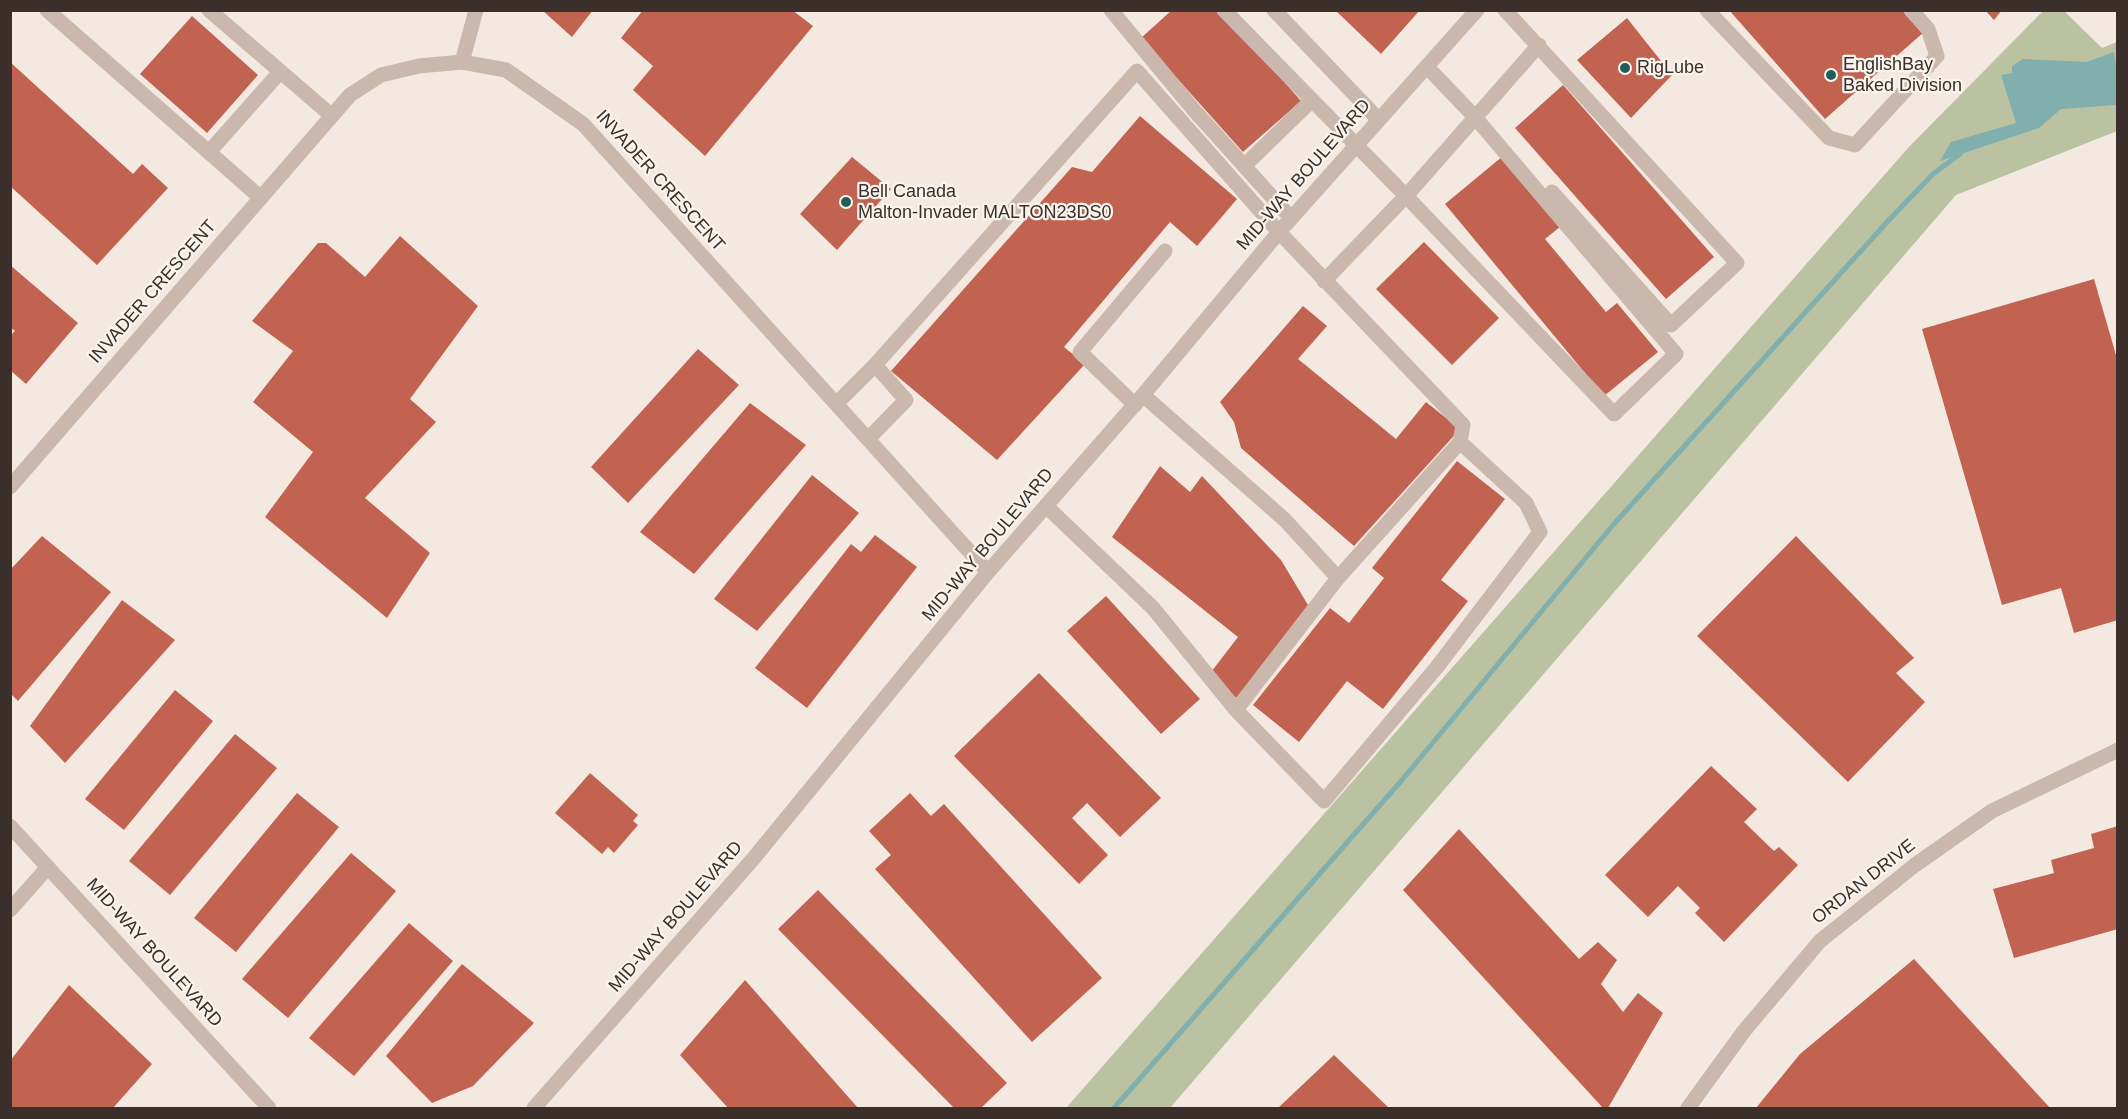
<!DOCTYPE html>
<html>
<head>
<meta charset="utf-8">
<style>
  body { margin:0 }
  #map { position:relative; width:2128px; height:1119px; overflow:hidden; background:#f3e9e1; font-family:Helvetica,sans-serif }
  canvas { display:block }
  .frame { position:absolute; inset:0; border:12px solid #3a2f2b; pointer-events:none }
</style>
</head>
<body>
<div id="map">
<canvas width="2128" height="1119"></canvas>
<div class="frame"></div>
</div>
<script>
const ctx = document.querySelector('canvas').getContext('2d');
ctx.lineJoin = 'round';
function fill(path, color) { ctx.fillStyle = color; ctx.fill(path, 'evenodd'); }
const poly = rows => new Path2D(rows.map(r => 'M' + r).join(''));
function trace(path, color, width, dash) { ctx.strokeStyle = color; ctx.lineWidth = width; ctx.lineCap = dash ? 'butt' : 'round'; ctx.setLineDash(dash || []); ctx.stroke(path); }
function label(font, color, halo, rows, align = 'center') {
  ctx.font = font + ' Helvetica,sans-serif'; ctx.lineWidth = 4.5; ctx.setLineDash([]); ctx.textBaseline = 'middle'; ctx.strokeStyle = halo; ctx.fillStyle = color; for (const [text, x, y, turn = 0] of rows) {
    ctx.save(); ctx.translate(x, y); ctx.rotate((+turn || 0) * Math.PI / 180); ctx.textAlign = isNaN(turn) ? turn : align; if (halo) ctx.strokeText(text, 0, 0); ctx.fillText(text, 0, 0); ctx.restore();
  }
}
fill(poly([
  [2043,11,2064,11,2102,48,2117,42,2117,131,1956,195,1170,1108,1066,1108,1908,148]
]), '#bac2a1');
fill(poly([
  [2114,52,2117,71,2117,105,2061,109,2039,128,1940,161,1951,142,2016,123,2001,75,2012,73,2012,66,2023,59,2087,62]
]), '#81afae');
trace(poly([
  [1114,1108,1402,780,1613,525,1888,221,1933,174,1960,154]
]), '#81afae', 5);
fill(poly([
  [542,10,593,10,572,37],
  [643,10,792,10,813,26,705,156,633,90,653,66,621,38],
  [1172,10,1221,10,1301,101,1243,152,1141,38],
  [1335,10,1420,10,1381,54],
  [1729,10,1905,10,1924,32,1825,119],
  [1985,10,2002,10,1994,20],
  [192,16,258,75,207,133,140,74],
  [1627,18,1672,75,1631,118,1577,60],
  [10,62,133,174,142,164,168,188,97,265,10,186],
  [1563,85,1714,257,1666,299,1515,128],
  [1140,116,1237,199,1197,246,1170,222,1064,347,1085,364,997,460,891,371,1072,167,1092,172],
  [1503,156,1561,226,1545,239,1606,312,1617,303,1658,352,1604,396,1445,204],
  [852,157,891,189,837,250,800,214],
  [400,236,478,306,410,399,436,422,365,498,430,553,387,618,265,517,313,452,253,402,293,351,252,321,318,243,326,243,365,277],
  [1424,242,1499,318,1452,365,1376,289],
  [10,265,78,323,26,384,10,370,10,336,15,331,10,327],
  [2094,279,2118,362,2118,620,2074,633,2061,588,2002,605,1922,329],
  [1303,306,1327,326,1298,359,1396,439,1426,402,1460,429,1354,546,1241,448,1234,422,1220,402],
  [698,349,739,385,628,503,591,467],
  [750,403,806,445,694,574,640,532],
  [1457,461,1505,499,1441,580,1468,601,1383,709,1347,681,1299,742,1253,705,1330,608,1349,623,1384,578,1372,568],
  [1160,466,1190,492,1202,476,1281,560,1308,605,1238,699,1208,676,1238,637,1112,537],
  [812,475,859,513,757,631,714,599],
  [875,535,917,567,807,708,755,668,851,544,861,552],
  [42,536,111,592,18,701,10,693,10,570],
  [1796,536,1914,658,1896,673,1925,702,1848,782,1697,636],
  [1106,596,1200,699,1161,734,1067,631],
  [122,600,175,640,65,763,30,726],
  [1039,673,1161,798,1120,837,1087,803,1072,818,1108,855,1079,884,954,756],
  [175,690,213,721,124,830,85,799],
  [235,734,277,768,170,895,129,861],
  [1711,766,1757,809,1744,822,1774,851,1779,847,1798,865,1724,942,1695,913,1700,908,1678,886,1648,917,1605,875],
  [590,773,638,815,633,821,638,825,614,853,608,847,602,854,555,813],
  [297,793,339,827,236,952,194,918],
  [910,793,931,816,944,804,1102,978,1032,1042,875,869,891,855,869,831],
  [2118,826,2118,929,2014,958,1993,889,2054,873,2051,860,2094,848,2091,834],
  [1459,829,1579,959,1598,942,1617,960,1601,984,1623,1012,1638,993,1663,1013,1608,1108,1603,1108,1403,890],
  [351,853,396,891,288,1018,242,979],
  [818,890,1007,1083,981,1108,954,1108,778,929],
  [409,923,453,961,354,1076,309,1038],
  [1914,959,2050,1108,1756,1108,1800,1054],
  [462,964,534,1023,473,1086,432,1103,386,1056],
  [745,980,858,1108,728,1108,680,1055],
  [69,985,152,1064,113,1108,10,1108,10,1061],
  [1334,1055,1389,1108,1278,1108]
]), '#c26250');
trace(poly([
  [47,10,261,198],
  [209,10,332,116],
  [1111,10,1193,109,1291,218],
  [1224,10,1406,196,1614,414,1676,354,1474,116,1427,67],
  [1274,10,1379,120],
  [1505,10,1737,263,1671,325,1552,192],
  [1707,10,1829,138,1855,145,1937,56,1928,29,1911,10],
  [462,62,476,10],
  [209,152,280,72],
  [1244,166,1312,100],
  [1324,281,1406,196,1539,45],
  [875,365,1137,71,1279,232,1463,425,1460,442],
  [836,404,875,365,906,400,868,439],
  [1135,405,1080,352,1165,251],
  [10,487,350,95,381,75,419,66,462,62,506,70,583,124,988,572],
  [1046,506,1153,608,1236,710,1338,578,1285,520,1143,395],
  [1236,710,1324,801,1437,667,1540,532,1526,503,1460,442,1338,578],
  [10,826,269,1108],
  [10,910,48,867],
  [534,1108,753,859,988,572,1143,395,1279,232,1477,10],
  [1688,1108,1744,1031,1820,941,1915,865,1992,811,2118,750]
]), '#cbb8ad', 15);
for (const [x, y, r, color] of [
  [1625,68,6,"#215b5a"],
  [1831,75,6,"#215b5a"],
  [846,202,6,"#215b5a"]
]) { const dot = new Path2D(); dot.arc(x, y, r, 0, 2 * Math.PI); ctx.fillStyle = color; ctx.fill(dot); trace(dot, '#faf4ee', 2); }
label('18px', '#3a2f2b', '#faf4ee', [
  ["EnglishBay",1843,65],
  ["Baked Division",1843,86],
  ["RigLube",1637,68],
  ["Bell Canada",858,192],
  ["Malton-Invader MALTON23DS0",858,213]
], 'left');
label('18px', '#3a2f2b', '#faf4ee', [
  ["MID-WAY BOULEVARD",1304,175,-49],
  ["INVADER CRESCENT",660,181,48],
  ["INVADER CRESCENT",153,292,-49],
  ["MID-WAY BOULEVARD",988,545,-50],
  ["ORDAN DRIVE",1864,882,-38],
  ["MID-WAY BOULEVARD",676,917,-49],
  ["MID-WAY BOULEVARD",154,953,48]
]);
</script>
</body>
</html>
